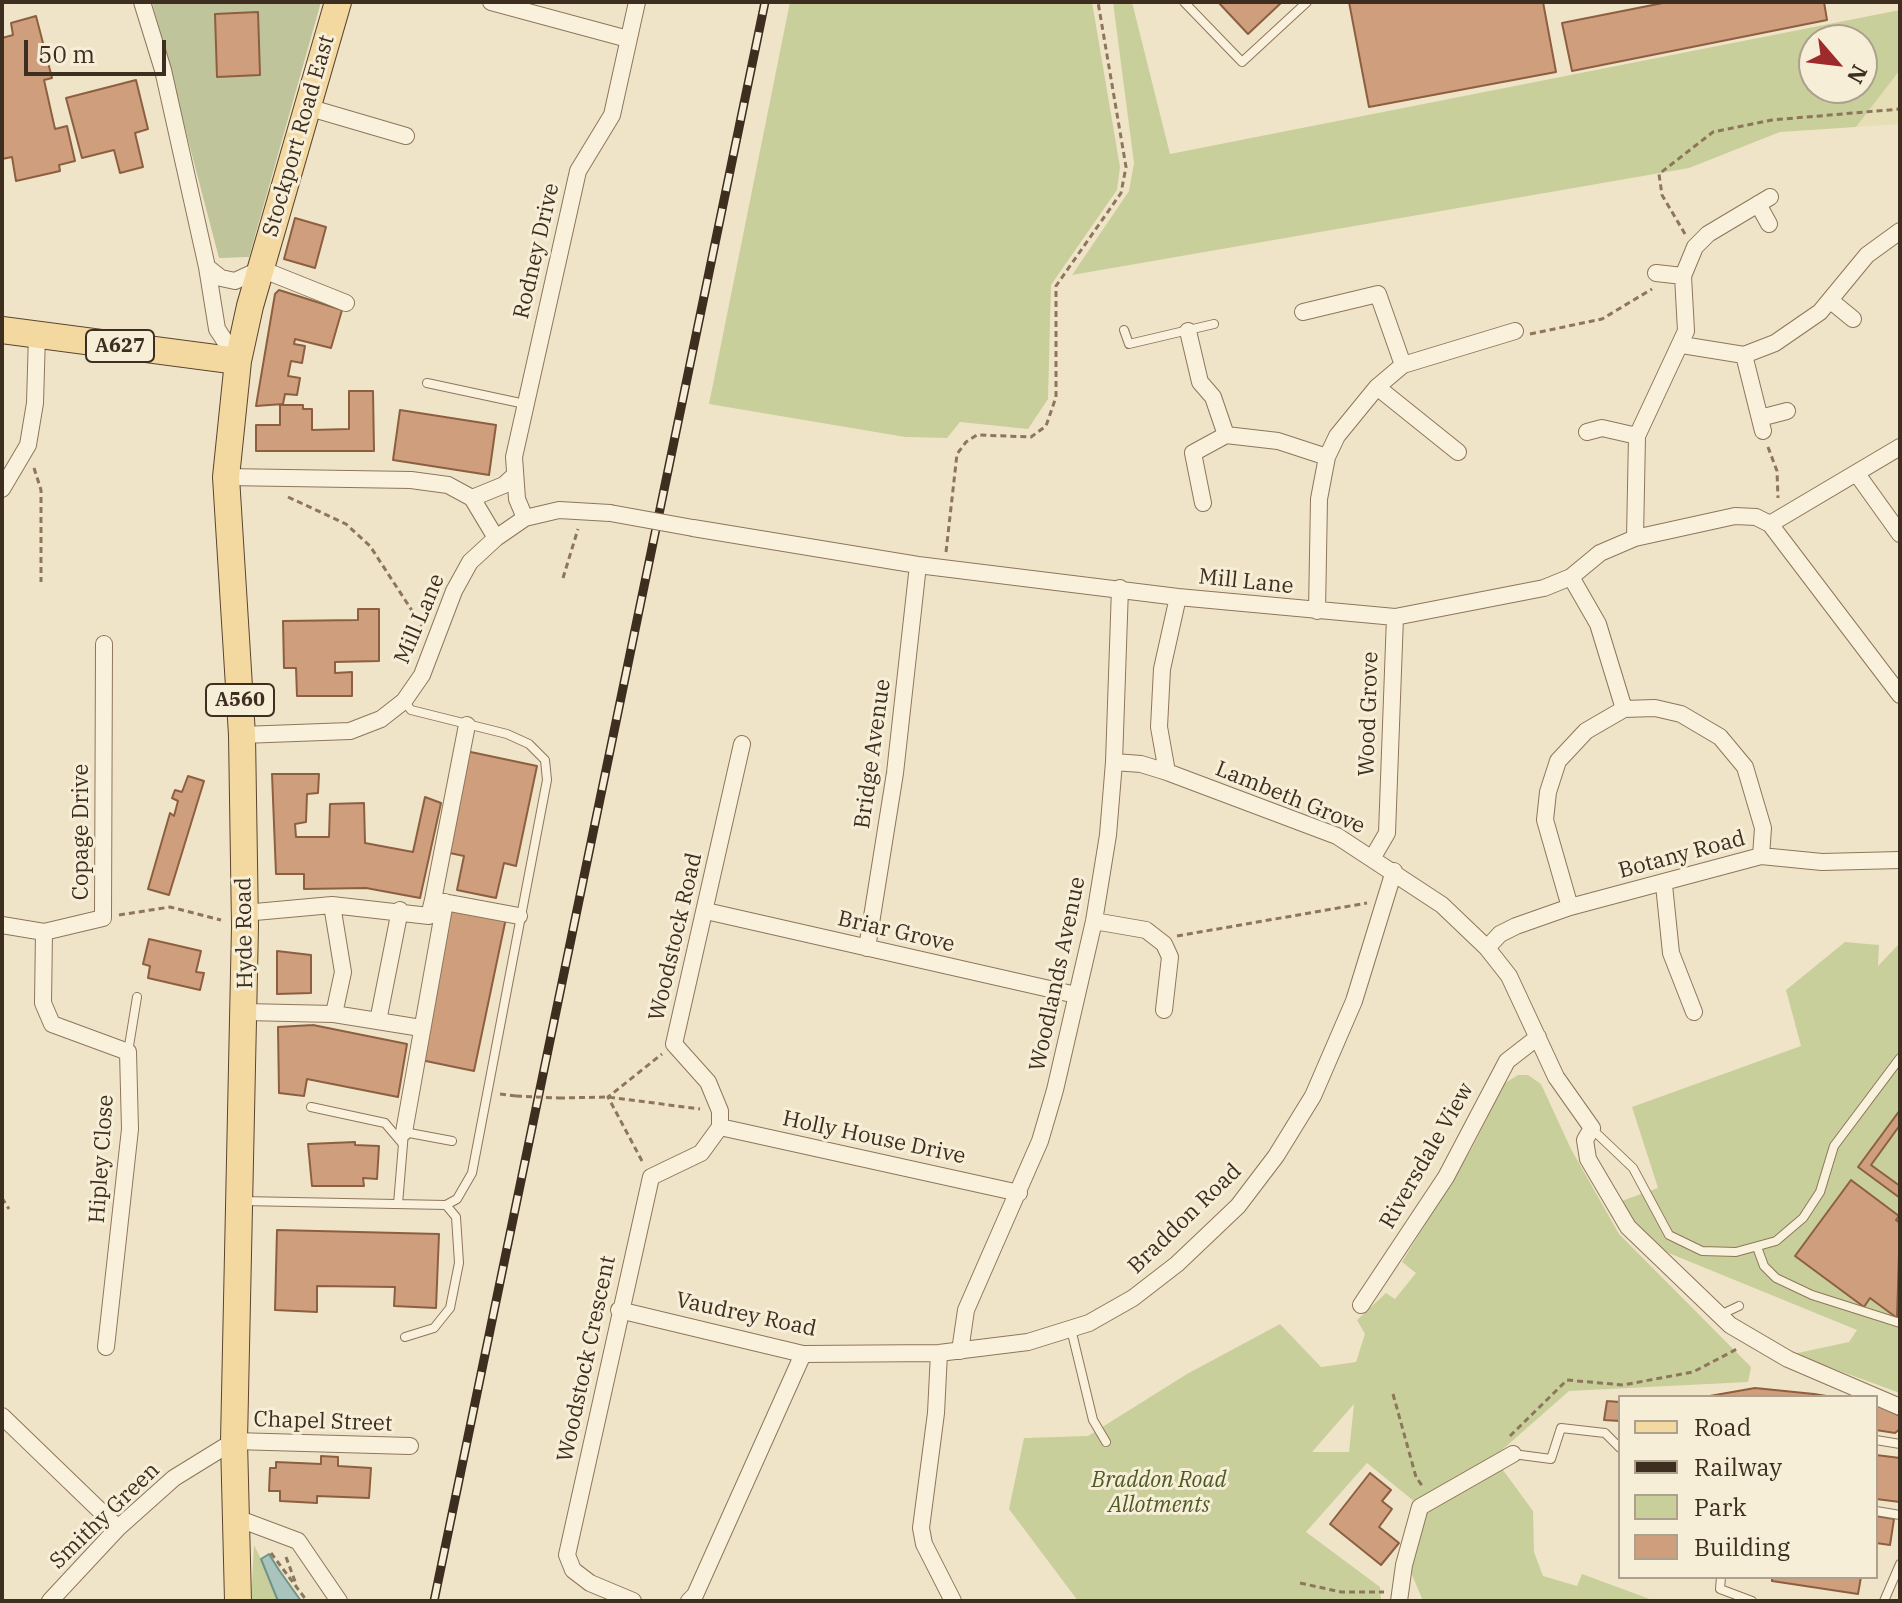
<!DOCTYPE html>
<html>
<head>
<meta charset="utf-8">
<style>
  body { margin:0 }
  #map { position:relative; width:1902px; height:1603px; overflow:hidden; background:#f0e4c8; font-family:"IBM Plex Serif",serif }
  canvas { display:block }
  .frame { position:absolute; inset:0; border:4px solid #3d2e20; pointer-events:none }
  .legend { position:absolute; left:1618px; top:1395px; width:260px; height:184px; box-sizing:border-box; background:#f7eed8; border:2px solid #ada18e; margin:0; padding:10px 14px; list-style:none; font-size:24px; color:#3d2e20 }
  .legend li { display:flex; align-items:center; gap:16px; height:40px }
  .legend b { width:40px; border:2px solid #ada18e }
  .north { position:absolute; left:1798px; top:24px; width:80px; height:80px; box-sizing:border-box; background:#f7eed8; border:2px solid #ada18e; border-radius:50%; rotate:118deg; font-size:22px; font-weight:700; line-height:32px; text-align:center; color:#3d2e20 }
  .north::after { content:''; display:block; margin:auto; width:28px; height:36px; background:#9e2a2b; clip-path:polygon(50% 0,100% 100%,50% 72%,0 100%) }
  .scale { position:absolute; left:24px; top:40px; width:142px; height:36px; box-sizing:border-box; border:4px solid #3d2e20; border-top:0; padding-left:10px; font-size:24px; line-height:28px; white-space:nowrap; color:#3d2e20; -webkit-text-stroke:6px #f7eed8; paint-order:stroke }
</style>
</head>
<body>
<div id="map">
<canvas width="1902" height="1603"></canvas>
<div class="frame"></div>
<ul class="legend">
<li><b style="height:10px;background:#f3d9a0"></b>Road</li>
<li><b style="height:10px;background:#3d2e20"></b>Railway</li>
<li><b style="height:22px;background:#c9cf9b"></b>Park</li>
<li><b style="height:22px;background:#cf9f7d"></b>Building</li>
</ul>
<div class="north">N</div>
<div class="scale">50 m</div>
</div>
<script>
const ctx = document.querySelector('canvas').getContext('2d');
ctx.lineJoin = 'round';
function fill(path, color) { ctx.fillStyle = color; ctx.fill(path, 'evenodd'); }
const poly = rows => new Path2D(rows.map(r => 'M' + r).join(''));
function trace(path, color, width, dash) { ctx.strokeStyle = color; ctx.lineWidth = width; ctx.lineCap = dash ? 'butt' : 'round'; ctx.setLineDash(dash || []); ctx.stroke(path); }
function label(font, color, halo, rows, align = 'center') {
  ctx.font = font + ' "IBM Plex Serif",serif'; ctx.lineWidth = 6; ctx.setLineDash([]); ctx.textBaseline = 'middle'; ctx.strokeStyle = halo; ctx.fillStyle = color; for (const [text, x, y, turn = 0] of rows) {
    ctx.save(); ctx.translate(x, y); ctx.rotate((+turn || 0) * Math.PI / 180); ctx.textAlign = isNaN(turn) ? turn : align; if (halo) ctx.strokeText(text, 0, 0); ctx.fillText(text, 0, 0); ctx.restore();
  }
}
fill(poly([
  [1900,70,1900,124,1856,127]
]), '#e6deb5');
fill(poly([
  [790,2,1092,2,1120,167,1117,190,1051,285,1048,399,1028,429,960,422,947,438,905,437,709,404],
  [1113,2,1132,2,1170,154,1900,10,1900,70,1856,127,1780,132,1689,168,1072,275,1129,191,1134,163],
  [1862,40,1862,88,1814,88,1814,40],
  [1845,942,1879,945,1878,966,1900,943,1900,1393,1793,1354,1849,1342,1857,1330,1671,1254,1656,1246,1616,1203,1658,1188,1632,1107,1801,1046,1786,990],
  [1518,1075,1528,1075,1541,1084,1571,1149,1619,1234,1751,1367,1748,1382,1569,1391,1494,1457,1415,1502,1367,1463,1306,1532,1380,1587,1381,1601,1078,1601,1009,1509,1024,1438,1088,1436,1187,1374,1280,1324,1321,1367,1356,1362,1365,1334,1357,1320,1386,1293,1395,1299,1416,1273,1402,1262,1472,1148,1505,1083],
  [1354,1404,1349,1452,1312,1452],
  [1500,1466,1533,1511,1534,1552,1543,1576,1577,1586,1582,1574,1655,1601,1423,1601,1407,1563,1425,1510],
  [254,1545,261,1559,278,1601,251,1601]
]), '#c9cf9b');
fill(poly([
  [152,2,321,2,249,257,219,258]
]), '#bfc49a');
const water = poly([
  [269,1554,279,1570,301,1601,278,1601,261,1559,269,1554]
]);
fill(water, '#a9c4bc');
trace(water, '#6f938a', 2);
const building = poly([
  [1218,2,1282,2,1248,34,1218,2],
  [1349,2,1543,2,1556,72,1369,107,1349,2],
  [1668,2,1824,2,1827,20,1572,71,1562,23,1668,2],
  [258,12,260,75,217,77,215,14,258,12],
  [36,16,52,78,44,80,55,129,67,126,75,161,59,165,60,171,16,181,12,157,2,159,2,38,13,35,11,23,36,16],
  [136,80,148,129,135,133,143,167,120,173,114,150,82,158,66,98,136,80],
  [295,218,326,227,315,268,284,259,295,218],
  [279,290,342,310,331,348,295,339,294,344,305,346,302,363,291,361,288,376,300,378,297,395,285,394,283,404,256,406,275,294,279,290],
  [349,391,373,391,374,451,256,451,256,425,280,425,280,405,303,405,303,409,312,409,312,430,349,429,349,391],
  [400,410,496,425,489,475,393,460,400,410],
  [358,609,379,609,379,661,335,662,335,673,352,672,352,696,297,696,296,668,284,668,283,621,358,620,358,609],
  [466,751,537,766,516,866,504,863,496,898,457,890,464,856,445,852,466,751],
  [272,774,319,774,318,793,307,794,306,822,295,824,296,837,329,837,330,804,364,803,365,843,413,852,425,797,441,803,420,898,366,888,304,889,304,874,276,874,272,774],
  [188,776,204,781,169,895,148,889,170,813,174,816,178,801,172,798,175,790,182,792,188,776],
  [448,906,506,918,474,1071,416,1059,448,906],
  [149,939,201,951,196,972,204,973,200,990,148,978,150,966,143,964,149,939],
  [277,951,311,955,311,993,277,994,277,951],
  [313,1025,407,1044,398,1097,307,1079,304,1096,279,1093,278,1027,313,1025],
  [1900,1110,1900,1125,1871,1165,1900,1186,1900,1198,1858,1167,1900,1110],
  [355,1142,355,1145,379,1146,377,1179,363,1178,364,1186,312,1186,308,1144,355,1142],
  [1851,1180,1899,1216,1896,1220,1900,1223,1897,1318,1870,1298,1864,1307,1795,1256,1851,1180],
  [277,1230,439,1234,436,1308,394,1306,395,1287,317,1286,317,1312,275,1310,277,1230],
  [1755,1388,1814,1394,1833,1397,1704,1397,1755,1388],
  [1607,1401,1620,1402,1620,1421,1604,1420,1607,1401],
  [1876,1404,1900,1416,1900,1429,1895,1433,1876,1430,1876,1404],
  [1876,1455,1900,1458,1900,1502,1876,1499,1876,1455],
  [321,1456,338,1457,338,1466,371,1468,369,1498,317,1496,317,1503,280,1501,280,1491,269,1491,270,1468,276,1468,276,1462,321,1464,321,1456],
  [1370,1473,1391,1490,1382,1501,1392,1509,1379,1527,1399,1543,1381,1565,1330,1524,1370,1473],
  [1876,1516,1894,1519,1890,1545,1876,1543,1876,1516],
  [1772,1577,1861,1577,1858,1594,1772,1581,1772,1577]
]);
fill(building, '#cf9f7d');
trace(building, '#8d5f41', 2);
const lane = poly([
  [1184,2,1242,62,1307,2],
  [1124,330,1129,344,1214,324],
  [427,383,525,404],
  [404,701,411,710,507,734,529,744,545,760,547,780,472,1173,457,1199,446,1205],
  [128,1052,137,997],
  [311,1107,385,1123,402,1143],
  [1592,1129,1633,1168,1669,1235,1702,1251,1736,1252,1776,1241,1803,1218,1820,1192,1834,1146,1900,1058],
  [242,1201,446,1205,456,1217,459,1263,450,1308,434,1328,405,1337],
  [398,1204,404,1132,452,1141],
  [1757,1247,1764,1266,1776,1278,1812,1295,1900,1323],
  [1720,1315,1739,1306],
  [1071,1329,1093,1420,1106,1442],
  [1876,1440,1900,1444],
  [1513,1454,1551,1459,1561,1428,1605,1433,1620,1448],
  [1876,1511,1900,1515],
  [1721,1577,1720,1589,1752,1601],
  [1884,1601,1900,1564]
]);
const street = poly([
  [142,2,163,70,207,267,217,329,238,361],
  [491,2,628,39],
  [307,107,406,136],
  [1758,204,1769,224],
  [207,267,221,278,235,281,261,269,346,303],
  [1683,276,1695,247,1708,234,1770,197],
  [1831,301,1853,319],
  [1303,312,1378,294,1403,365],
  [1188,331,1200,382,1213,397,1226,435,1278,441,1327,457],
  [1682,345,1744,355,1775,343,1820,312,1867,255,1900,231],
  [1744,355,1763,431],
  [1377,387,1458,452],
  [1760,418,1787,411],
  [1587,432,1602,428,1637,436],
  [1857,474,1900,534],
  [226,477,411,480,448,485,472,498,496,538],
  [2,489,28,445,35,403,37,335],
  [472,498,504,485,515,475],
  [1203,503,1193,453,1226,435],
  [525,518,517,499,514,457,578,171,612,115,637,2],
  [1770,524,1900,447],
  [693,528,918,565,1178,597,1395,617,1544,588,1571,577,1600,553,1635,538,1735,516,1756,517,1770,524,1900,695],
  [1635,538,1637,436,1686,331,1683,276,1656,273],
  [1571,577,1598,624,1624,709],
  [1317,611,1319,499,1327,457,1337,436,1377,387,1403,365,1515,331],
  [467,725,433,900,519,916],
  [242,735,350,731,381,719,404,701,422,675,454,591,470,562,496,538,525,518,559,510,610,513],
  [1114,762,1141,764,1167,772,1337,836,1442,905,1487,948,1509,976,1556,1077,1592,1128,1585,1140,1588,1159,1628,1227,1730,1325,1788,1359,1900,1407],
  [1167,772,1159,727,1162,669,1178,597],
  [1373,857,1387,833,1395,617],
  [1664,885,1671,953,1694,1012],
  [332,905,343,972,334,1014],
  [1570,907,1545,820,1548,792,1558,761,1586,731,1624,709,1655,708,1681,714,1720,737,1745,767,1763,828,1761,856],
  [706,911,1076,995],
  [244,913,332,905,429,916,433,900],
  [1094,921,1146,930,1164,944,1170,957,1164,1010],
  [2,925,44,932,103,918,104,644],
  [44,932,43,1003,52,1024,128,1052,130,1129,106,1347],
  [867,948,895,773,918,565],
  [1487,948,1500,934,1516,926,1570,907,1761,856,1822,862,1900,860],
  [245,1012,334,1014,421,1028],
  [378,1021,400,910],
  [720,1127,720,1111,708,1082,674,1044,742,744],
  [720,1127,1019,1193],
  [404,1132,445,902],
  [1361,1305,1446,1177,1507,1061,1538,1037],
  [619,1310,803,1354,939,1353,1028,1342,1089,1323,1133,1298,1177,1264,1238,1206,1276,1156,1313,1096,1354,1001,1394,871],
  [960,1351,966,1310,1040,1141,1055,1090,1094,921,1108,835,1114,762,1120,588],
  [939,1353,936,1413,921,1528,924,1544,953,1601],
  [2,1416,118,1528],
  [234,1517,298,1541,339,1601],
  [50,1601,118,1528,174,1478,234,1441,410,1446],
  [633,1601,590,1583,573,1570,567,1555,651,1177,701,1153,720,1127],
  [689,1601,695,1595,803,1354],
  [1399,1601,1404,1565,1420,1507,1513,1454]
]);
const primary = poly([
  [2,330,238,361],
  [238,1601,234,1441,245,926,242,735,226,477,238,361,250,306,338,2]
]);
trace(lane, '#8d765c', 10);
trace(street, '#8d765c', 18);
trace(primary, '#5b4430', 28);
trace(poly([
  [1685,234,1662,195,1659,174,1713,132,1772,120,1900,109],
  [1530,334,1602,319,1652,289],
  [1768,447,1777,471,1778,498],
  [34,468,41,490,41,582],
  [288,497,346,524,370,546,422,626],
  [946,552,957,454,966,442,977,435,1031,437,1046,426,1056,397,1056,286,1121,193,1126,167,1098,2],
  [563,578,578,529],
  [119,915,170,907,221,920],
  [1177,936,1367,903],
  [500,1094,516,1096],
  [559,1098,608,1097,700,1109],
  [642,1161,608,1097,662,1054],
  [2,1198,9,1209],
  [1393,1394,1416,1477,1423,1487],
  [1510,1436,1567,1380,1623,1385,1693,1372,1737,1349],
  [271,1553,307,1601],
  [286,1557,296,1584],
  [1300,1583,1341,1592,1384,1592]
]), '#8d765c', 3, [6, 4]);
trace(lane, '#faf1dc', 8);
trace(street, '#faf1dc', 16);
trace(primary, '#f3d9a0', 26);
const rail = poly([
  [434,1601,765,2]
]);
trace(rail, '#3d2e20', 9);
trace(rail, '#f7eed8', 6, [18]);
const streetBridge = poly([
  [610,513,693,528]
]);
trace(streetBridge, '#8d765c', 18, []);
trace(poly([
  [516,1096,559,1098]
]), '#8d765c', 3, [6, 4]);
trace(streetBridge, '#faf1dc', 16);
for (const [x, y, w] of [
  [120,346,68],
  [240,700,68]
]) { const box = new Path2D(); box.roundRect(x - w / 2, y - 16, w, 32, 6); ctx.fillStyle = '#f7eed8'; ctx.fill(box); trace(box, '#3d2e20', 2); }
label('bold 20px', '#3d2e20', null, [
  ["A627",120,346],
  ["A560",240,700]
]);
label('22px', '#3d2e20', '#f7eed8', [
  ["Stockport Road East",299,136,-74],
  ["Rodney Drive",537,251,-77],
  ["Mill Lane",1246,582,6],
  ["Mill Lane",420,619,-67],
  ["Wood Grove",1369,714,-88],
  ["Bridge Avenue",873,754,-82],
  ["Lambeth Grove",1290,798,22],
  ["Copage Drive",82,832,-90],
  ["Botany Road",1682,855,-15],
  ["Briar Grove",896,932,13],
  ["Hyde Road",245,933,-91],
  ["Woodstock Road",676,937,-77],
  ["Woodlands Avenue",1058,974,-78],
  ["Holly House Drive",874,1138,12],
  ["Riversdale View",1427,1156,-60],
  ["Hipley Close",102,1159,-86],
  ["Braddon Road",1185,1219,-44],
  ["Vaudrey Road",746,1315,12],
  ["Woodstock Crescent",587,1359,-78],
  ["Chapel Street",323,1422,2],
  ["Smithy Green",105,1516,-44]
]);
label('italic 22px', '#4d5a26', '#f7eed8', [
  ["Braddon Road",1159,1481],
  ["Allotments",1159,1506]
]);
</script>
</body>
</html>
